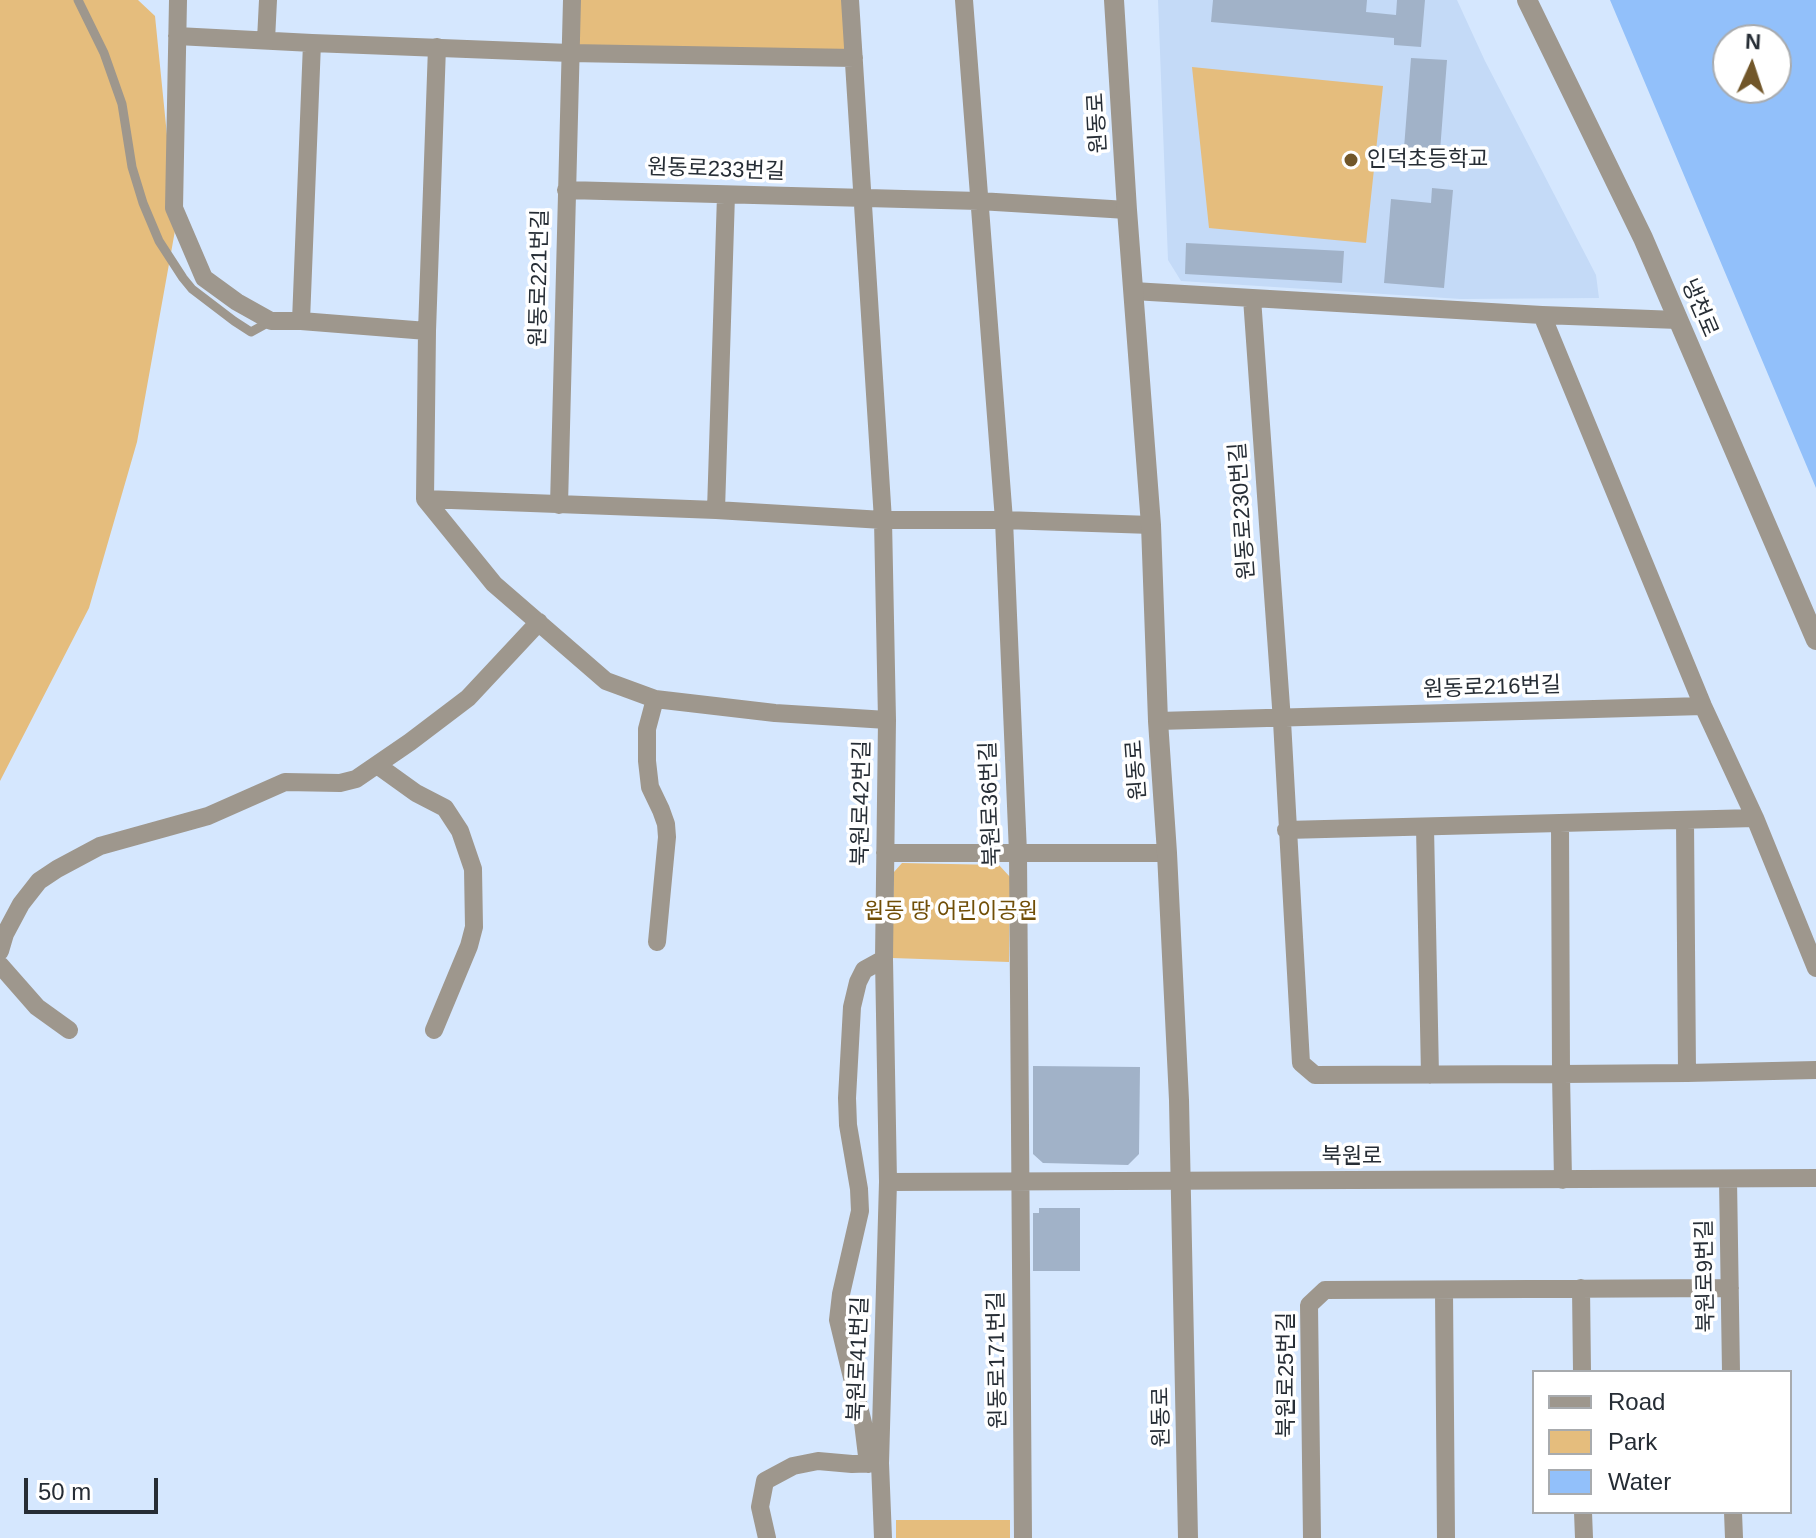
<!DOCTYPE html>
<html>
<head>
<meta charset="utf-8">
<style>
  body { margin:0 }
  #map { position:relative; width:1816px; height:1538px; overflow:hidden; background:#d5e7fe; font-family:Arial,sans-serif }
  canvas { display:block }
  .legend { position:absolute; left:1532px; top:1370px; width:260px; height:144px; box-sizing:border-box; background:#fff; border:2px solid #a8abae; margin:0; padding:10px 14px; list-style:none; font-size:24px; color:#262d35 }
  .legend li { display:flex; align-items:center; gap:16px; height:40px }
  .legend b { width:40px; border:2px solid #a8abae }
  .north { position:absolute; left:1712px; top:24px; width:80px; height:80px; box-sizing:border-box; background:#fff; border:2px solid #a8abae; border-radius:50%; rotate:3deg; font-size:22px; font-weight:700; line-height:32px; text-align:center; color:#262d35 }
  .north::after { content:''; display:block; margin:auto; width:28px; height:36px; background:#715629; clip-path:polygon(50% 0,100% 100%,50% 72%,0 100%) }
  .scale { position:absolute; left:24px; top:1478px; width:134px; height:36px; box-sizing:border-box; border:4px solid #262d35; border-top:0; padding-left:10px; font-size:24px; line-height:28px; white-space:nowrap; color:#262d35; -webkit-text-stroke:6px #fff; paint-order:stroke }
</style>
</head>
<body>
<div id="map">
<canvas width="1816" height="1538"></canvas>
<ul class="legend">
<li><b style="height:10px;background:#9e978d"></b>Road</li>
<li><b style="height:22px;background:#e5bd7d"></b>Park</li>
<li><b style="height:22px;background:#92c0fa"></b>Water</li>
</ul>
<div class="north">N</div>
<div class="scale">50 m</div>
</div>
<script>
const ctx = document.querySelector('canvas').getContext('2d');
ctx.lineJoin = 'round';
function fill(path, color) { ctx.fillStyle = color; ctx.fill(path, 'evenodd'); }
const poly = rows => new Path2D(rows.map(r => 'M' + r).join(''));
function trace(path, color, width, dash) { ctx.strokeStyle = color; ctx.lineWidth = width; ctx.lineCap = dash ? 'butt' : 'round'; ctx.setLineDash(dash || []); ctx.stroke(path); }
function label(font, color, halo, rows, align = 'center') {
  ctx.font = font + ' Arial,"Noto Sans KR",sans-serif'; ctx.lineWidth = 7; ctx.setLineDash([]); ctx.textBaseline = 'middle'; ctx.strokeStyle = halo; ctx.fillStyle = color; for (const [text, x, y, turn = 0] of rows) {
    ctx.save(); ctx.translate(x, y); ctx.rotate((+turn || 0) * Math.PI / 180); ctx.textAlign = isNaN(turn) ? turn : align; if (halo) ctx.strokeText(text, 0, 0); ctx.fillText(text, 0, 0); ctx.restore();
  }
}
fill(poly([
  [1158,0,1457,0,1485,61,1596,275,1599,298,1461,299,1181,281,1168,260]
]), '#c4daf7');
fill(poly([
  [0,0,138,0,155,16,176,225,137,442,89,608,0,781],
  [572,0,850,0,854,58,570,53],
  [1192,67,1383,86,1366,243,1209,228],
  [902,863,999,865,1010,877,1009,962,892,958,894,872],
  [896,1520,1010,1520,1010,1538,896,1538]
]), '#e5bd7d');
fill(poly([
  [1610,0,1816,0,1816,488],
  [1728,40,1776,40,1776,88,1728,88]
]), '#92c0fa');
fill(poly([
  [1213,0,1367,0,1366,12,1396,15,1397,0,1425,0,1421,47,1394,45,1394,38,1211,22],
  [1411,58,1447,60,1439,164,1403,161],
  [1432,188,1453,190,1444,288,1384,283,1391,199,1431,203],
  [1186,243,1344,251,1342,283,1185,274],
  [1033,1066,1140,1067,1139,1154,1128,1165,1043,1163,1033,1154],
  [1039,1208,1080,1208,1080,1271,1033,1271,1033,1213,1039,1213]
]), '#a1b2c8');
trace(poly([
  [78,0,104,53,122,104,132,167,143,203,159,241,183,278,192,289,234,321,251,332,271,321]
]), '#9e978d', 9);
trace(poly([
  [178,0,174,208,204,278,237,302,271,321,301,321,427,331,425,499,716,510,883,520,1004,520,1151,525],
  [850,0,883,520,887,720,884,959,888,1182,880,1463,883,1538],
  [964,0,1004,520,1018,853,1023,1538],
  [177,36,312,43,570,53,854,58],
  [266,40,268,0],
  [566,190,979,201,1127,210],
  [1133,291,1542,315,1678,320],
  [1252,298,1282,721,1301,1063,1315,1075,1561,1074,1560,824],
  [1542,315,1703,706,1755,818,1816,968],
  [301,321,312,43],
  [427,331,437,47],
  [425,499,494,584,606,681,655,699,775,713,887,720],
  [559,505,572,0],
  [716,510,726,195],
  [655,699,647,729,647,761,650,787,661,810,666,824,667,837,657,942],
  [1158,721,1703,706],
  [377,765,416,793,445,808,460,831,473,869,474,927,469,946,434,1030],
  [1685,820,1687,1073],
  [1425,827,1430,1075],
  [1286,830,1755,818],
  [885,853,1167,853],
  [0,951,5,934,21,904,39,881,57,869,100,846,208,816,285,782,340,783,356,779,410,742,468,698,539,622],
  [0,965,37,1007,69,1030],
  [1728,1179,1731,1372],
  [1563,1180,1561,1074,1687,1073,1816,1070],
  [888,1182,1816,1178],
  [1581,1288,1582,1372],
  [1444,1291,1446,1538],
  [868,1464,863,1423,838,1320,841,1294,860,1211,859,1189,848,1125,847,1098,852,1007,858,982,864,970,884,959],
  [1583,1512,1584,1538],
  [1733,1512,1734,1538],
  [767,1538,760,1507,765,1481,793,1466,818,1461,852,1464,879,1463],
  [1312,1538,1309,1305,1325,1290,1730,1288]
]), '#9e978d', 18);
trace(poly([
  [1114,0,1127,210,1151,525,1158,721,1167,853,1179,1100,1188,1538],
  [1527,0,1643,238,1816,640]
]), '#9e978d', 20);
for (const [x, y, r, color] of [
  [1351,160,8,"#715629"]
]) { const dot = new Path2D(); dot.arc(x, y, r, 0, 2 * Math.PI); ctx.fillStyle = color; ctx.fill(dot); trace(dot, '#fff', 3); }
label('22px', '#262d35', '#fff', [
  ["원동로",1098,123,-93],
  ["원동로233번길",716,170,2],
  ["원동로221번길",540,278,-89],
  ["냉천로",1699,308,67],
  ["원동로230번길",1243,511,-94],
  ["원동로216번길",1492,688,-2],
  ["원동로",1137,770,-94],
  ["북원로42번길",862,803,-89],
  ["북원로36번길",991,804,-92],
  ["북원로",1352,1157],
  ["북원로9번길",1706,1276,-91],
  ["북원로41번길",859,1359,-88],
  ["원동로171번길",998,1360,-91],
  ["북원로25번길",1287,1375,-90],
  ["원동로",1162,1417,-91]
]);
label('22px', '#262d35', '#fff', [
  ["인덕초등학교",1367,160]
], 'left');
label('22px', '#704e07', '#fff', [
  ["원동 땅 어린이공원",951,912]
]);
</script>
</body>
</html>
